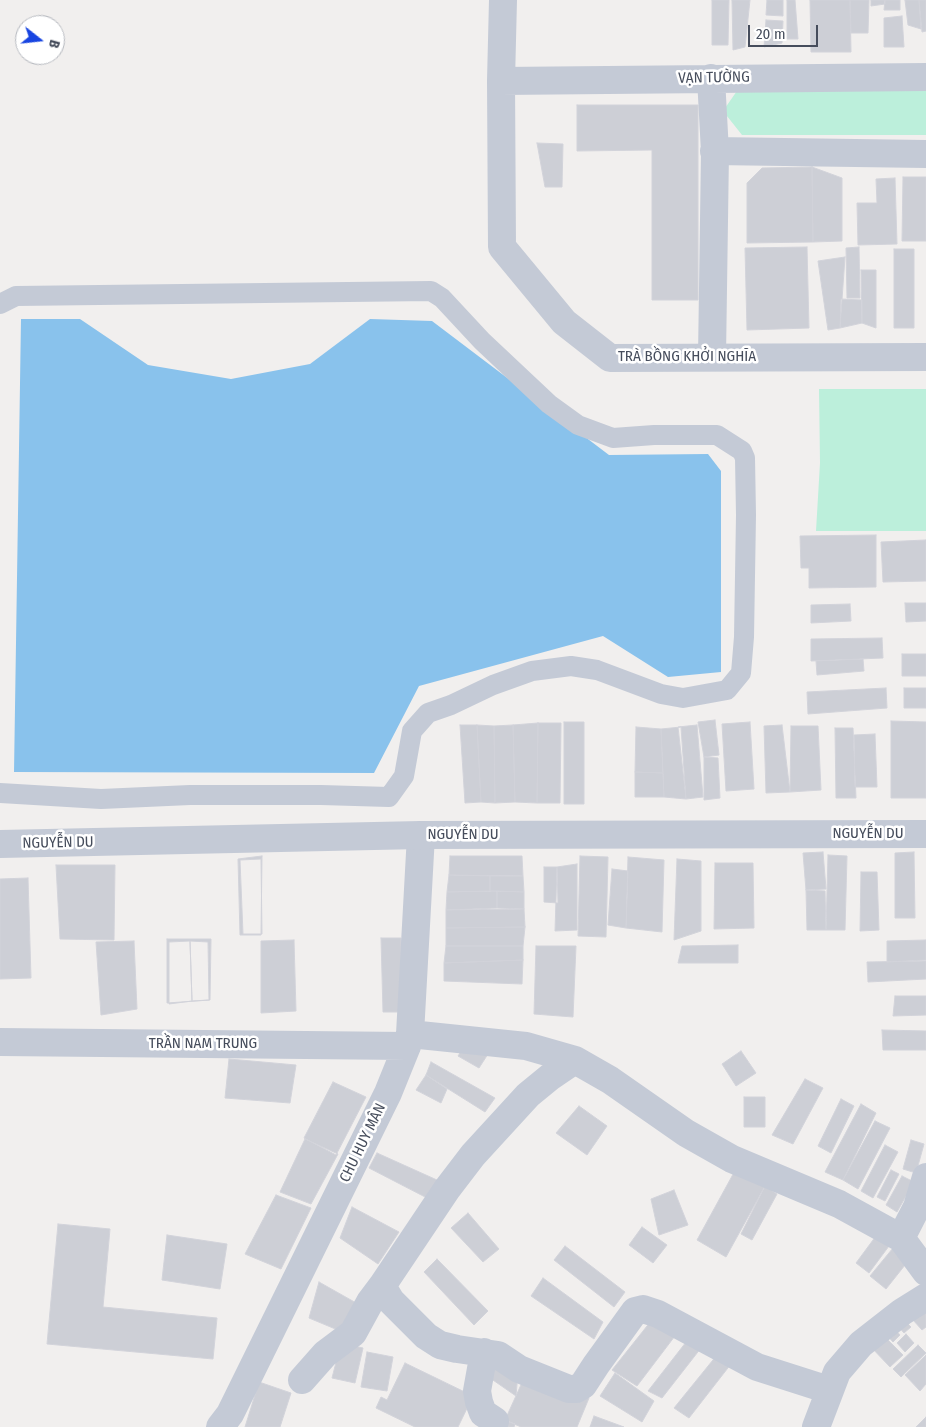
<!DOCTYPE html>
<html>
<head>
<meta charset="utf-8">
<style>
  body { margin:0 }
  #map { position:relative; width:926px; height:1427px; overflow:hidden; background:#f1efee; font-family:"Fira Sans Condensed",sans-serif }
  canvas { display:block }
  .north { position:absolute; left:15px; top:15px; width:50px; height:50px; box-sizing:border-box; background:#fff; border:1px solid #b5b8be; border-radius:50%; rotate:106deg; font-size:14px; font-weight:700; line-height:20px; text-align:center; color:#464d5c }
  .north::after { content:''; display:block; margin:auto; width:18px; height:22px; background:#1845e1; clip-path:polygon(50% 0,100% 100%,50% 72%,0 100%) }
  .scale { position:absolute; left:748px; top:25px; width:70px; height:22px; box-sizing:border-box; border:2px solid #464d5c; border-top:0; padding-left:6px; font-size:15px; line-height:18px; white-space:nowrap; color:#464d5c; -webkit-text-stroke:4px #fff; paint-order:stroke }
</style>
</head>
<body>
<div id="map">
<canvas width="926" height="1427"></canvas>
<div class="north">B</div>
<div class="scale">20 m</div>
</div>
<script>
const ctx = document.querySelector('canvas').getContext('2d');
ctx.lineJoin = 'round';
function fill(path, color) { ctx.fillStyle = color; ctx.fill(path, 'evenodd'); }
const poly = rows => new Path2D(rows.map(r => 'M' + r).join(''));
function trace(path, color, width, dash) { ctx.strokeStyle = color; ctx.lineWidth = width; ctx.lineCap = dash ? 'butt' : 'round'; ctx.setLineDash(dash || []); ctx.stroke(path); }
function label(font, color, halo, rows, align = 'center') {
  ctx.font = font + ' "Fira Sans Condensed",sans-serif'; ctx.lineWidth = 5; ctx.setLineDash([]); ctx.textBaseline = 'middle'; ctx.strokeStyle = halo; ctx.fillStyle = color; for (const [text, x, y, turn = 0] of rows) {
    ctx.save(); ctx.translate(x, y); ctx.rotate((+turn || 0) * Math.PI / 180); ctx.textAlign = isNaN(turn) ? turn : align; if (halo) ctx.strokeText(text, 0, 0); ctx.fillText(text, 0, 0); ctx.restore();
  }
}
fill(poly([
  [739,88,926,89,926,135,742,135,723,111],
  [819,389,926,389,926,531,816,531,820,463]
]), '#bcefdb');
fill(poly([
  [21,319,80,319,148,365,231,379,310,364,370,319,432,321,609,455,708,454,721,471,721,672,668,677,603,636,419,686,374,773,14,772]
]), '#89c2ec');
const building = poly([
  [712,0,729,0,728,45,712,45,712,0],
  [732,0,750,0,745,47,733,50,732,0],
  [767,0,783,0,783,16,766,15,767,0],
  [787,0,795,0,798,39,787,39,787,0],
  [810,0,850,0,851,52,811,52,810,0],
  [850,0,869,0,868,33,851,33,850,0],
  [871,0,885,0,885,4,871,6,871,0],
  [885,0,900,0,900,10,884,10,885,0],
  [905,0,919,0,921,29,908,25,905,0],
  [919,0,926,0,926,31,922,32,919,0],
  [902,16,904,47,884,47,884,18,902,16],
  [766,20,783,21,782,43,764,47,766,20],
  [577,105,698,105,698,300,652,300,652,150,577,151,577,105],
  [537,143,563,144,562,187,545,187,537,143],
  [812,167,813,242,747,243,747,183,762,168,812,167],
  [812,167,842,178,842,241,813,242,812,167],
  [903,177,926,177,926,241,902,241,903,177],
  [895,178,897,244,858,245,857,203,877,203,876,179,895,178],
  [807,247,809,328,747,330,745,248,807,247],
  [859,247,860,298,847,298,846,248,859,247],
  [894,249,914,249,914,328,894,328,894,249],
  [845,257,840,328,828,330,818,261,845,257],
  [861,270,876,270,876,328,862,323,861,270],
  [841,299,862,300,862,323,840,328,841,299],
  [876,535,876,587,809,588,809,568,801,568,800,536,876,535],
  [926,540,926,581,883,582,881,542,926,540],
  [905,603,926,603,926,621,906,622,905,603],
  [850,604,851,621,811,623,811,605,850,604],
  [882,638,883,658,811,661,811,639,882,638],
  [902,654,926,654,926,676,902,676,902,654],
  [863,659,864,671,817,675,816,661,863,659],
  [886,688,887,708,808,714,807,692,886,688],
  [904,688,926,688,926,708,904,708,904,688],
  [715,720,719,755,704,757,698,722,715,720],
  [891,721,926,722,926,798,891,798,891,721],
  [564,722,584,722,584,804,564,804,564,722],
  [750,722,754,789,726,791,722,724,750,722],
  [538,723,561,723,560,803,537,803,538,723],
  [538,723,537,803,515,802,513,725,538,723],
  [460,725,477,725,481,802,465,803,460,725],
  [477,725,494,726,495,803,481,802,477,725],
  [513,725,515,802,495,803,494,726,513,725],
  [697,725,703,797,686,799,678,727,697,725],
  [782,725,790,792,766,793,764,726,782,725],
  [791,726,818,726,821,790,790,792,791,726],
  [636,727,661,729,663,773,635,772,636,727],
  [681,727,686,799,664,797,661,729,681,727],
  [835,728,853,728,856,798,836,798,835,728],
  [875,734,877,787,855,787,854,735,875,734],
  [704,757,718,758,720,798,704,800,704,757],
  [635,772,663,773,664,797,635,797,635,772],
  [823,852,826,889,806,890,803,853,823,852],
  [914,852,915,918,895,918,895,853,914,852],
  [828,855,847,856,845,930,826,930,828,855],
  [262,856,261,935,240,935,238,859,262,856],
  [450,856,522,856,523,876,449,875,450,856],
  [580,856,608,857,606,937,578,936,580,856],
  [628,857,664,860,662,932,626,928,628,857],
  [261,859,262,934,243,934,240,860,261,859],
  [677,859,701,861,701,931,674,940,677,859],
  [715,863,753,863,754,928,714,929,715,863],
  [577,864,577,930,555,931,557,867,577,864],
  [56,865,115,865,114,940,60,939,56,865],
  [544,867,557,867,558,903,544,902,544,867],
  [612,869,628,871,626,928,608,925,612,869],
  [861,872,877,872,879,930,860,931,861,872],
  [449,875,490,876,490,891,447,892,449,875],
  [490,876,523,876,524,892,490,891,490,876],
  [28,878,31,978,0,979,0,879,28,878],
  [806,890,825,891,826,930,807,930,806,890],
  [497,891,524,892,524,909,497,908,497,891],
  [497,891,497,908,446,910,447,892,497,891],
  [524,909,525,927,446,928,446,910,524,909],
  [525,927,523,946,446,946,446,928,525,927],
  [381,938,401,938,401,1012,383,1012,381,938],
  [167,939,211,939,210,1000,167,1003,167,939],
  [294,940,296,1011,261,1013,261,941,294,940],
  [926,940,926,960,887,962,887,941,926,940],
  [134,941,137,1009,101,1015,96,942,134,941],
  [190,941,208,942,209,1000,192,1001,190,941],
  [190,941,192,1001,169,1004,169,942,190,941],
  [738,945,738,963,678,963,682,946,738,945],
  [446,946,523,946,523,960,444,963,446,946],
  [536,946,576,946,573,1017,534,1014,536,946],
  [523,960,522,984,444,981,444,963,523,960],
  [926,961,926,979,868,982,867,962,926,961],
  [895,996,926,996,926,1015,893,1016,895,996],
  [882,1030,926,1031,926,1050,883,1050,882,1030],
  [468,1041,488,1054,479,1068,458,1056,468,1041],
  [741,1051,756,1073,736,1086,722,1064,741,1051],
  [229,1059,296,1065,290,1103,225,1098,229,1059],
  [431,1062,495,1098,485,1112,426,1075,431,1062],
  [426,1075,447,1089,441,1103,416,1090,426,1075],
  [805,1079,823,1088,793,1144,772,1135,805,1079],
  [333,1082,366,1097,336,1155,304,1138,333,1082],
  [744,1097,765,1097,765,1127,744,1127,744,1097],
  [841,1099,854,1106,831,1153,818,1146,841,1099],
  [861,1104,876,1113,843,1180,825,1172,861,1104],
  [579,1106,607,1126,587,1155,556,1133,579,1106],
  [875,1121,890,1128,858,1189,843,1180,875,1121],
  [305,1139,338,1154,311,1204,280,1192,305,1139],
  [911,1140,924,1144,916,1173,903,1169,911,1140],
  [885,1145,898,1152,873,1198,861,1191,885,1145],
  [377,1153,437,1180,429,1199,369,1168,377,1153],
  [737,1167,765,1186,726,1257,697,1240,737,1167],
  [891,1170,899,1174,885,1201,877,1197,891,1170],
  [902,1176,914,1182,897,1212,886,1205,902,1176],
  [765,1186,777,1194,752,1240,741,1234,765,1186],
  [674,1190,688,1225,659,1235,651,1199,674,1190],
  [276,1195,311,1208,281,1269,245,1254,276,1195],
  [352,1207,399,1232,378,1264,340,1238,352,1207],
  [468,1213,499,1249,483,1262,451,1228,468,1213],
  [58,1224,110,1229,103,1307,217,1318,213,1359,47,1344,58,1224],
  [642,1227,667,1245,653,1263,629,1245,642,1227],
  [167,1235,227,1244,220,1289,162,1280,167,1235],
  [876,1236,889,1246,869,1273,856,1263,876,1236],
  [565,1246,625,1292,614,1307,554,1260,565,1246],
  [893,1248,909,1260,886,1289,870,1276,893,1248],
  [437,1259,488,1311,474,1325,424,1272,437,1259],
  [543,1278,603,1322,594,1339,531,1296,543,1278],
  [319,1282,358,1304,345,1333,309,1318,319,1282],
  [926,1307,926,1327,922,1330,913,1320,926,1307],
  [655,1316,678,1332,637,1386,612,1370,655,1316],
  [903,1319,911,1327,904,1333,897,1325,903,1319],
  [892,1326,900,1335,893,1342,885,1333,892,1326],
  [882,1334,903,1355,890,1367,870,1346,882,1334],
  [906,1334,914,1343,905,1352,897,1343,906,1334],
  [690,1337,701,1348,662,1398,648,1391,690,1337],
  [341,1343,363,1348,355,1383,332,1378,341,1343],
  [918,1345,926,1353,901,1377,893,1369,918,1345],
  [367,1352,393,1357,387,1391,361,1387,367,1352],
  [717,1355,731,1364,689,1418,674,1408,717,1355],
  [926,1355,926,1384,920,1391,905,1375,926,1355],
  [499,1359,518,1373,516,1396,490,1378,499,1359],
  [405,1363,473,1396,458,1427,415,1427,376,1408,381,1397,387,1400,405,1363],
  [615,1373,654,1401,642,1422,600,1396,615,1373],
  [525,1376,589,1398,577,1427,521,1427,505,1420,525,1376],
  [259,1382,291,1393,280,1427,245,1427,259,1382],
  [594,1416,624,1427,590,1427,594,1416],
  [926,1417,926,1427,916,1427,926,1417],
  [505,1420,515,1424,514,1427,499,1427,505,1420]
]);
fill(building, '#cdcfd6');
trace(building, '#d2d3da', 1);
trace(poly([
  [0,304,16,296,431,291,442,298,482,341,549,404,578,425,613,438,654,435,717,435,742,451,745,458,746,515,744,637,741,673,727,690,683,698,661,694,597,670,571,666,532,671,493,685,451,705,428,713,412,731,404,776,389,797,321,795,190,795,101,799,0,793]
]), '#c4cad6', 20);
trace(poly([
  [503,0,501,81,502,247,564,322,610,358,926,357],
  [711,78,715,152,712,357],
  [501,81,926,77],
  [714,151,926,154],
  [410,1034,526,1046,575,1060,610,1080,686,1133,732,1159,839,1204,901,1238,926,1272],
  [0,1042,407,1046],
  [901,1238,917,1207,926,1177],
  [382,1286,391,1301,426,1336,440,1345,457,1349,498,1355,519,1369,569,1389,576,1389,583,1385,596,1365,635,1311,643,1309,658,1314,757,1367,829,1390],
  [484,1352,477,1391,479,1402,483,1413,495,1421],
  [302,1380,325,1354,353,1333,370,1302,382,1286,447,1189,473,1155,528,1095,550,1077,575,1060],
  [220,1427,230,1414,388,1093,407,1046,410,1034,421,835],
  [816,1427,837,1372,861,1344,902,1312,926,1297]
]), '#c4cad6', 28);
trace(poly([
  [0,844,421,835,926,834]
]), '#c4cad6', 28);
label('15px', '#464d5c', '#fff', [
  ["VẠN TƯỜNG",714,78,-1],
  ["TRÀ BỒNG KHỞI NGHĨA",687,357],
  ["NGUYỄN DU",868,834],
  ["NGUYỄN DU",463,835],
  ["NGUYỄN DU",58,843,-1],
  ["TRẦN NAM TRUNG",203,1044],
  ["CHU HUY MÂN",363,1143,-64]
]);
</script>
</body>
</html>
